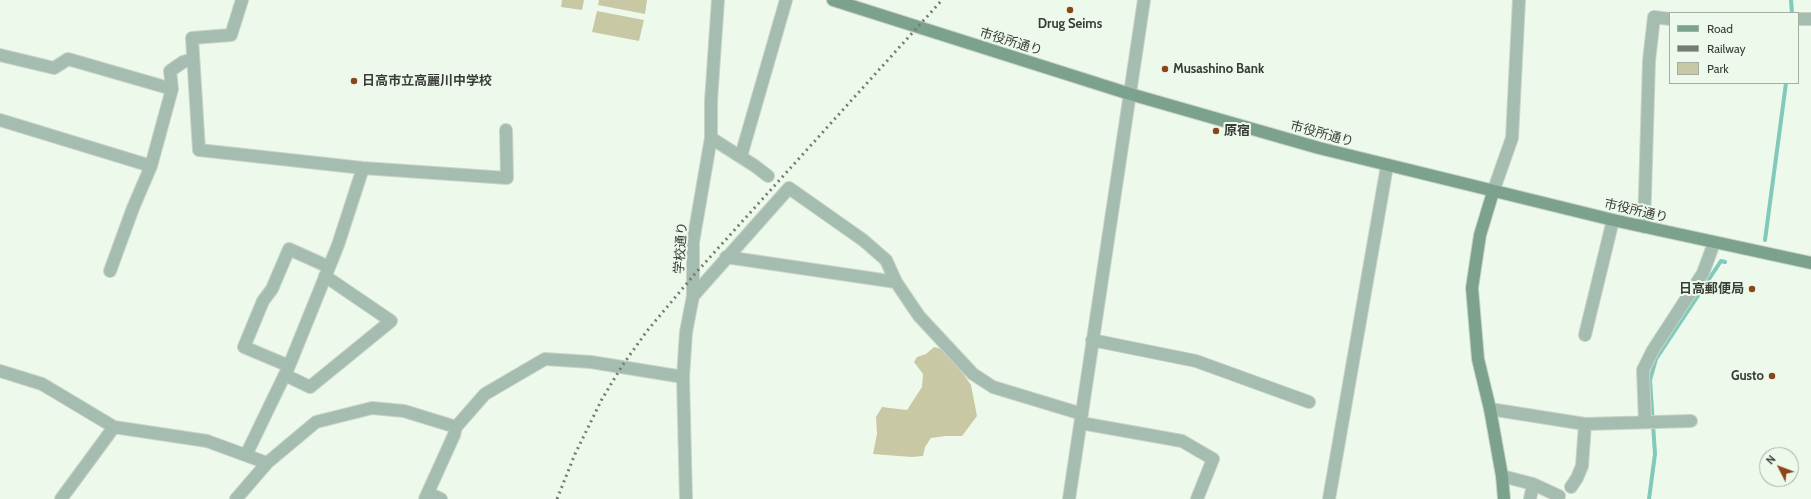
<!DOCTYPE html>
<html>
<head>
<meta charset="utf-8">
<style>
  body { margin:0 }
  #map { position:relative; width:1811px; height:499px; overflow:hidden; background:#edfaeb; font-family:Cabin,sans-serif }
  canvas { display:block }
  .legend { position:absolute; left:1669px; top:12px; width:130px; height:72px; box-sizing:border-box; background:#edfaeb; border:1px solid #a5aea3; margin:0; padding:5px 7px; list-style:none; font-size:12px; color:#383d37 }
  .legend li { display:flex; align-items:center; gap:8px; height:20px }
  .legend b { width:20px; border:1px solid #a5aea3 }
  .north { position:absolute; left:1759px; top:447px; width:40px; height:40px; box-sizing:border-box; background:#edfaeb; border:1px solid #a5aea3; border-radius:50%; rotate:312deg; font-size:11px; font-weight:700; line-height:16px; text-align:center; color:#383d37 }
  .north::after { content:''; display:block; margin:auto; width:14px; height:18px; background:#8a461a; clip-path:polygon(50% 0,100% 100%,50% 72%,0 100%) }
</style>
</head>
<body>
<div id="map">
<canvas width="1811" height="499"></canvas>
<ul class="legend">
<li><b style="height:5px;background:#7ca28e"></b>Road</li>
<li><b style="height:5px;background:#747c73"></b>Railway</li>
<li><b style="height:11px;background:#c9c8a5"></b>Park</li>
</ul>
<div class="north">N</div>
</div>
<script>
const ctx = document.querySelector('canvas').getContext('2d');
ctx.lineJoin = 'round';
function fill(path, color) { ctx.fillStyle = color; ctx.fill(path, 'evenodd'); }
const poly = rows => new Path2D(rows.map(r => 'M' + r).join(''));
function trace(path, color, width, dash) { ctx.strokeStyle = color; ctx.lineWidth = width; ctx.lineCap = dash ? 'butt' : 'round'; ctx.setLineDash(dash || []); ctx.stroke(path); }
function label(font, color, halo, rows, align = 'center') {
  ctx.font = font + ' Cabin,"Noto Sans JP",sans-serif'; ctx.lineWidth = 4; ctx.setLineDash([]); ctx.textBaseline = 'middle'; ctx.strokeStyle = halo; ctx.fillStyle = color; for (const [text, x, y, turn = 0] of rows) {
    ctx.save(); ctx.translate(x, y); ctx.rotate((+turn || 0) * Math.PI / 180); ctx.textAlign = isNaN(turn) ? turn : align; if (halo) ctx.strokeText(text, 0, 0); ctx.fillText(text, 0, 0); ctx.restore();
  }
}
fill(poly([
  [562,0,584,0,582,10,561,7],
  [599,0,647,0,645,14,598,5],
  [597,11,644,20,639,41,592,32],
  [934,347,941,349,958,366,971,385,977,416,962,436,946,436,931,438,925,447,923,456,912,457,873,454,877,434,876,417,882,407,907,410,922,387,923,374,914,362,917,357,926,354]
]), '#c9c8a5');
trace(poly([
  [1791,0,1792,13],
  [1765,240,1786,83],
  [1649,499,1655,454,1650,380,1656,359,1721,261,1725,262]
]), '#81c9bb', 4);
const street = poly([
  [242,0,231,35,192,38,199,150,363,168,507,178,506,130],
  [1798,19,1811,19],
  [0,55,54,68,68,59,172,89],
  [0,120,151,166],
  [711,138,755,166,768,176],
  [741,156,786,0],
  [1493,192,1512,138,1519,0],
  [1644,227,1649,61,1654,17,1670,19],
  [726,257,896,282],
  [110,271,133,208,151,166,172,89,170,71,183,62,193,59],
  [693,296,789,188,863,240,886,260,896,282,919,316,973,374,993,387,1082,414],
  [1585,335,1613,220],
  [1092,340,1196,361,1309,402],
  [289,366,244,347,263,301,272,289,289,249,329,267],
  [0,371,42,384,114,427,207,441,267,463],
  [285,375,310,387,391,321,325,276],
  [1490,409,1585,424,1691,421],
  [1645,422,1643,370,1653,350,1703,273,1714,243],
  [1081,423,1182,441,1213,459,1197,499],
  [246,455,289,366,338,245,363,168],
  [1502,476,1533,484,1559,496],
  [1571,487,1577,478,1582,466,1585,424],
  [428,493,441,499],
  [61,499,114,427],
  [236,499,267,463,316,422,372,408,404,411,456,427],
  [425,499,454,435,456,427,485,394,545,359,591,362,683,377],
  [686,499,683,377,686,332,693,296,693,242,711,138,711,101,718,0],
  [1069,499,1144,0],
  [1329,499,1387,166],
  [1530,499,1533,484]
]);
const secondary = poly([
  [833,0,1130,94,1319,148,1613,220,1811,263],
  [1493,192,1480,235,1472,288,1478,359,1490,409,1502,476,1504,499]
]);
trace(street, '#c9d4c7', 14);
trace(secondary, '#c9d4c7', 14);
trace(street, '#a4bdb0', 12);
trace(secondary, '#7ca28e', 12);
trace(poly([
  [557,499,575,454,602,399,622,366,647,331,693,276,942,0]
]), '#747c73', 3, [2, 4]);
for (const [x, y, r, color] of [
  [1070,10,4,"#8a461a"],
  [1165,69,4,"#8a461a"],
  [354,81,4,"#8a461a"],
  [1216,131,4,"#8a461a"],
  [1752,289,4,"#8a461a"],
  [1772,376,4,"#8a461a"]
]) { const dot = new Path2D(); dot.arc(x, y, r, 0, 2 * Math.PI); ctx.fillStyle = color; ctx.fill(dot); trace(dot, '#edfaeb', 1.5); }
label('bold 13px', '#383d37', '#edfaeb', [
  ["Drug Seims",1070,24,"center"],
  ["Musashino Bank",1173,69],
  ["日高市立高麗川中学校",362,81],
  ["原宿",1224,131],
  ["日高郵便局",1744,289,"right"],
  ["Gusto",1764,376,"right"]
], 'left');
label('13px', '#383d37', '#edfaeb', [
  ["市役所通り",1011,42,17],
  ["市役所通り",1322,134,15],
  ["市役所通り",1636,211,13],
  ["学校通り",681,248,-86]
]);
</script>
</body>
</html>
